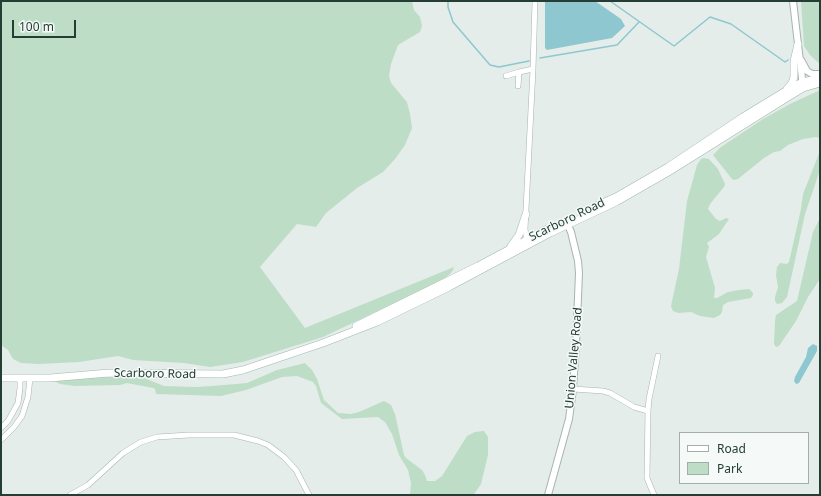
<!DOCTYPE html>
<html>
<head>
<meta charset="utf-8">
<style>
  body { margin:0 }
  #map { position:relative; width:821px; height:496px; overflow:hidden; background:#e4ede9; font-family:"Noto Sans",sans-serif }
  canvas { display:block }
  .frame { position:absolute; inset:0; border:2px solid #243e36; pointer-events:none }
  .legend { position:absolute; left:679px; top:432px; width:130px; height:52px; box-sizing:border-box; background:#f5f9f7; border:1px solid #a1aeaa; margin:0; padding:5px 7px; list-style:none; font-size:12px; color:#243e36 }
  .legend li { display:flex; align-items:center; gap:8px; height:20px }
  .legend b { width:20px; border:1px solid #a1aeaa }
  .scale { position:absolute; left:12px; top:20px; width:64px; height:18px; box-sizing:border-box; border:2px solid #243e36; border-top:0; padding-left:5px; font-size:12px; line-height:14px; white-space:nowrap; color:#243e36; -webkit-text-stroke:3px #f5f9f7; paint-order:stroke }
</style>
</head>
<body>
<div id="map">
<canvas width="821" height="496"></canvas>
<div class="frame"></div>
<ul class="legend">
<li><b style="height:5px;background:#fff"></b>Road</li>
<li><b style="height:11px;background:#beddc6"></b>Park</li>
</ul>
<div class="scale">100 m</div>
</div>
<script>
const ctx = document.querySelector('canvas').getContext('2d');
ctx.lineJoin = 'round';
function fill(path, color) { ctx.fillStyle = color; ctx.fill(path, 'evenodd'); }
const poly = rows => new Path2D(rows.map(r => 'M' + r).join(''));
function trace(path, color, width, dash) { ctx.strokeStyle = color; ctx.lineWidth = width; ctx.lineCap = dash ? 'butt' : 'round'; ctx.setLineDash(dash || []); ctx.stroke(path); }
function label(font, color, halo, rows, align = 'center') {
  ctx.font = font + ' "Noto Sans",sans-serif'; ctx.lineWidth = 3; ctx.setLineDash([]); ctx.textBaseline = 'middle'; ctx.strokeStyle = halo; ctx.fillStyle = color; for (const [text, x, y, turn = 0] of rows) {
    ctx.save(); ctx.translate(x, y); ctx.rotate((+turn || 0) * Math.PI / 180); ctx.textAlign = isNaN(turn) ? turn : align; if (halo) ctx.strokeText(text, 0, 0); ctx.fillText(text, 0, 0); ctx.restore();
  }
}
fill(poly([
  [1,1,412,1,414,10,420,17,422,26,420,32,398,45,391,64,389,76,391,83,407,102,410,114,412,128,405,145,395,159,383,172,357,188,326,213,316,227,297,224,260,267,305,328,454,267,453,270,450,274,445,278,426,288,323,337,243,362,210,367,184,363,133,360,118,356,79,362,39,364,21,363,13,359,8,350,1,345],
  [801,1,820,1,820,64,810,55,804,46],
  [820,90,820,138,816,137,803,139,788,145,780,151,774,152,764,158,738,179,734,180,732,179,713,155,721,147,763,119,790,104],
  [820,151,820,170,805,214,787,297,782,303,777,304,775,301,775,297,778,287,776,275,777,267,780,263,787,264,789,262,801,209,803,194],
  [704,158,709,159,718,169,725,184,724,187,710,204,708,209,716,219,720,221,726,218,729,219,719,234,707,243,709,247,706,257,715,288,714,298,717,298,728,292,739,290,749,289,753,293,753,295,751,298,728,302,723,305,722,312,720,315,714,318,700,316,691,312,678,313,673,311,671,306,679,269,687,201,697,165,701,159],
  [820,218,820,279,808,297,796,321,779,346,776,347,774,344,775,321,776,315,797,301,813,232],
  [305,363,312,370,317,379,324,400,338,413,351,414,359,412,384,401,391,405,395,414,404,455,406,458,422,470,425,475,427,481,435,481,442,476,467,436,475,432,484,431,488,437,488,455,481,484,474,494,473,495,410,495,411,483,408,470,399,455,392,434,385,422,378,417,342,419,321,403,316,386,313,382,297,376,282,377,246,390,221,396,156,394,155,389,153,388,127,383,120,385,75,386,60,384,53,380,64,378,121,377,144,378,164,386,196,387,212,386,247,383,277,370]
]), '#beddc6');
fill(poly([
  [545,1,595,1,621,19,625,26,612,38,547,50,545,48],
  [813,344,817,346,817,351,799,383,796,384,794,381,795,377,806,357,808,348]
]), '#8ec7d0');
trace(poly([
  [448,1,448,7,453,22,490,65,499,67,529,61],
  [610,1,674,46,710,17,731,24,785,62,788,60],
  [540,58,617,45,639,22]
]), '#8ec7d0', 1.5);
const minor = poly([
  [506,76,519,72,533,69],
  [518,86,519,72],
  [527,242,525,229,533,69,535,1],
  [573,389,603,391,610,393,634,407,648,411],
  [1,428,8,421,18,403,20,388,20,378],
  [1,440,14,427,22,416,28,397,30,378],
  [70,495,88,485,123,453,141,442,157,437,189,435,234,435,258,441,268,445,284,457,296,470,309,495],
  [654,495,647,478,648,411,649,399,658,356]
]);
const tertiary = poly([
  [793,1,803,87],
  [801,60,807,71,812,74,820,74],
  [548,495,569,419,573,389,576,345,579,273,578,261,571,232,566,221]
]);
const secondary = poly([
  [787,89,792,83,794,77,794,61,798,44],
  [596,206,616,197,668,167,743,117,789,89,803,82,817,79],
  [511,246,519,235,526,214],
  [356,326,478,266,547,229],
  [1,378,50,378,109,373,223,374,243,370,323,343,377,322,449,287,550,233,616,202,670,171,788,97,803,88,820,83]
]);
trace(minor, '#a7b5b0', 6);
trace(tertiary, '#a7b5b0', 8);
trace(secondary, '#a3b8b0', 8);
trace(minor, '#fff', 5);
trace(tertiary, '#fff', 6);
trace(secondary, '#fff', 7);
label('12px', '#243e36', '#f5f9f7', [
  ["Scarboro Road",567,220,-26],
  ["Union Valley Road",574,358,-85],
  ["Scarboro Road",155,374,1]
]);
</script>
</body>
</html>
